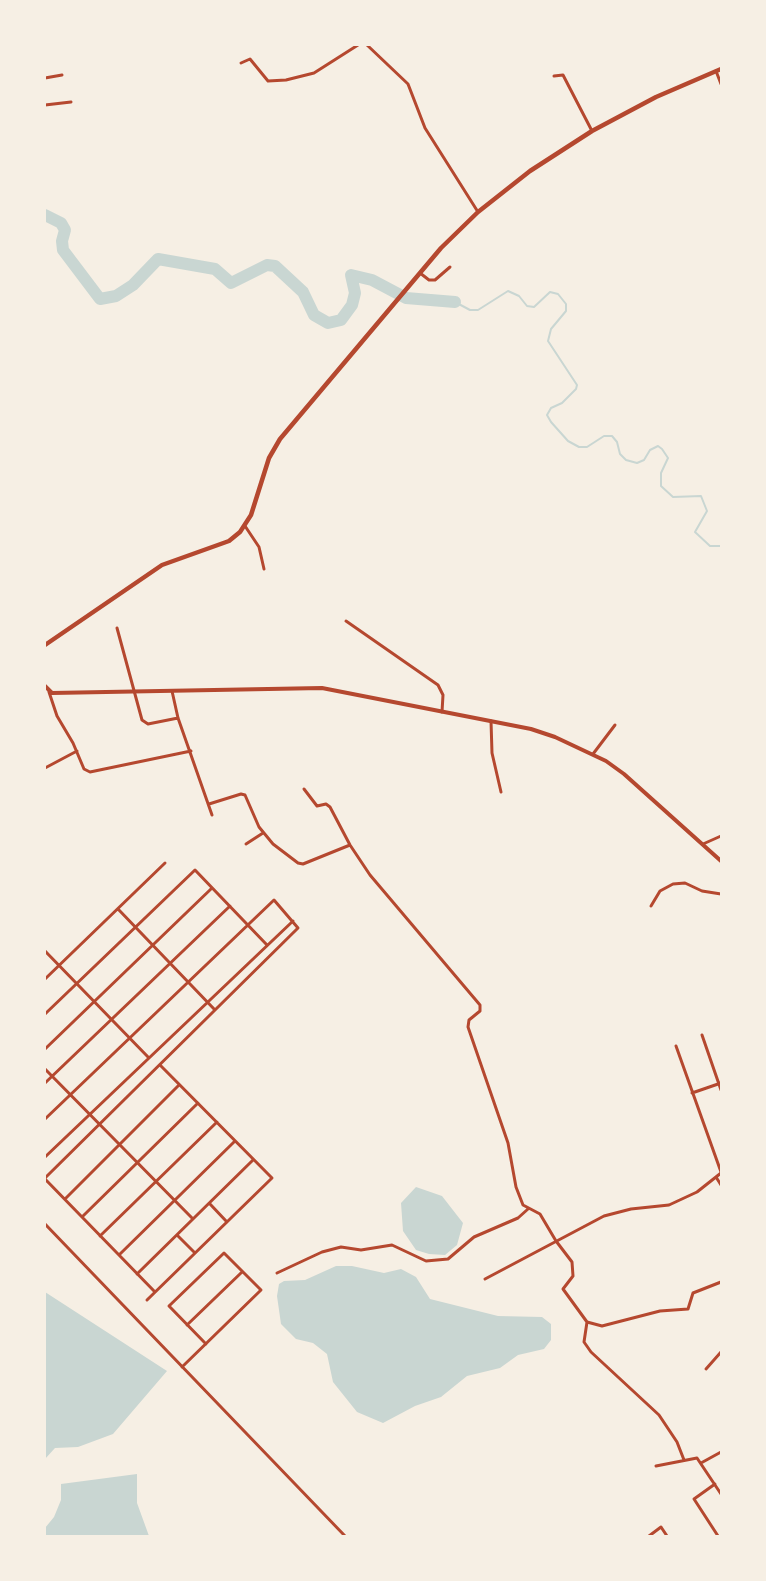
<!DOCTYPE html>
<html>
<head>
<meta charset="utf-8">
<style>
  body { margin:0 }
  #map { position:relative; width:766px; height:1581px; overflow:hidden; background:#f6efe4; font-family:"Roboto Serif",serif }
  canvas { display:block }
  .frame { position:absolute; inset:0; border:46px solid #f6efe4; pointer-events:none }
</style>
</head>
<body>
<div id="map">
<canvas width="766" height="1581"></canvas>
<div class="frame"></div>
</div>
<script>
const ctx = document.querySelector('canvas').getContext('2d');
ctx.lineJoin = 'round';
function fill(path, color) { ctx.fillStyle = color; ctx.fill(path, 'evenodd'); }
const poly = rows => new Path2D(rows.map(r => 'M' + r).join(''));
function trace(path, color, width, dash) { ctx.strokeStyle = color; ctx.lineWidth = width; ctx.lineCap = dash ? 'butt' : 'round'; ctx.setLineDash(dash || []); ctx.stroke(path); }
fill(poly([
  [416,1187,442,1196,463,1223,457,1245,445,1255,429,1254,416,1250,403,1231,401,1203],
  [336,1266,352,1266,384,1273,401,1269,416,1277,430,1299,498,1316,542,1317,551,1324,551,1340,544,1349,518,1355,500,1368,467,1376,441,1397,415,1406,383,1423,357,1412,333,1382,327,1354,313,1343,296,1339,281,1324,277,1296,279,1284,284,1281,305,1280],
  [45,1292,167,1371,113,1434,78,1447,55,1448,45,1459],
  [137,1474,137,1503,149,1536,45,1536,45,1528,54,1517,61,1500,61,1484]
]), '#c9d6d2');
trace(poly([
  [455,302,470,310,478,310,508,291,519,296,527,306,534,307,550,292,558,294,566,304,566,311,551,329,548,341,577,385,576,389,562,403,551,408,547,415,551,422,568,441,579,447,587,447,604,436,612,436,617,442,620,454,626,460,637,463,644,460,650,450,658,446,662,449,668,458,661,473,661,486,673,497,701,496,707,511,695,532,710,546,721,546]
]), '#c9d6d2', 2);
trace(poly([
  [45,215,61,223,65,230,62,241,63,250,100,299,116,296,133,285,158,259,215,269,231,283,267,265,275,266,303,292,314,315,328,323,341,320,352,305,355,293,351,275,372,280,406,298,455,302]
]), '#c9d6d2', 12);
trace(poly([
  [367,45,408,84,425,128,478,212],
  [241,63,250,59,268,81,286,80,314,73,358,45],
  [716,71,721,84],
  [554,76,563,75,592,131],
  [45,78,62,75],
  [45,105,71,102],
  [420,273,429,280,435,280,450,267],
  [245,526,259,547,264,569],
  [346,621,438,685,443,695,442,712],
  [117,628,142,720,148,724,178,718],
  [172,691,178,718,212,815],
  [49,692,57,716,73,743,84,769,90,772,191,751],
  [491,721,492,753,501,792],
  [593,754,615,725],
  [45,768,77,751],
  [304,789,317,806,326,804,330,807,350,845,370,875,480,1005,480,1011,469,1020,468,1027,508,1143,516,1187,523,1205,540,1214,556,1241,572,1262,573,1276,563,1289,587,1322,584,1342,591,1352,659,1415,677,1442,684,1460],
  [209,804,241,794,245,795,259,827,273,844,298,863,303,864,350,845],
  [246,844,263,833],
  [703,844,721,836],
  [651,906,660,891,673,884,685,883,702,891,721,894],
  [118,909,215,1010],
  [45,951,149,1058],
  [45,979,165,863],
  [45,1014,195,870,267,945],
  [702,1035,721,1090],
  [676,1046,721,1172],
  [45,1049,212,888],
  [45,1069,193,1219],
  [45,1083,230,906],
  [692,1093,721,1083],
  [45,1119,274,900,298,928,45,1178],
  [45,1157,293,921],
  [716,1177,721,1185],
  [45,1179,155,1292],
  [65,1199,179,1085],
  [210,1204,227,1222],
  [82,1217,198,1103],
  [45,1224,345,1536],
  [177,1235,195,1253],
  [100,1236,217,1122],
  [119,1255,235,1141],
  [277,1273,322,1252,341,1247,361,1250,392,1245,426,1261,448,1259,474,1237,518,1218,528,1209],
  [137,1274,253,1160],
  [485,1279,604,1216,631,1209,669,1205,697,1192,721,1173],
  [147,1300,272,1178,160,1065],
  [587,1322,602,1326,660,1311,688,1309,693,1293,721,1282],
  [187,1325,242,1272],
  [182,1367,261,1290,224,1253,169,1306,206,1344],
  [706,1369,721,1352],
  [701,1463,721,1452],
  [656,1466,697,1458,721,1494],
  [715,1484,694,1499,718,1536],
  [649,1536,661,1527,667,1536]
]), '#b5482f', 3);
trace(poly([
  [45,686,52,693,322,688,531,729,555,737,606,761,624,774,721,861]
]), '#b5482f', 4);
trace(poly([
  [45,645,162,565,229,541,240,532,251,515,269,458,280,439,441,248,478,212,530,171,592,131,656,97,721,69]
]), '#b5482f', 4.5);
</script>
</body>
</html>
